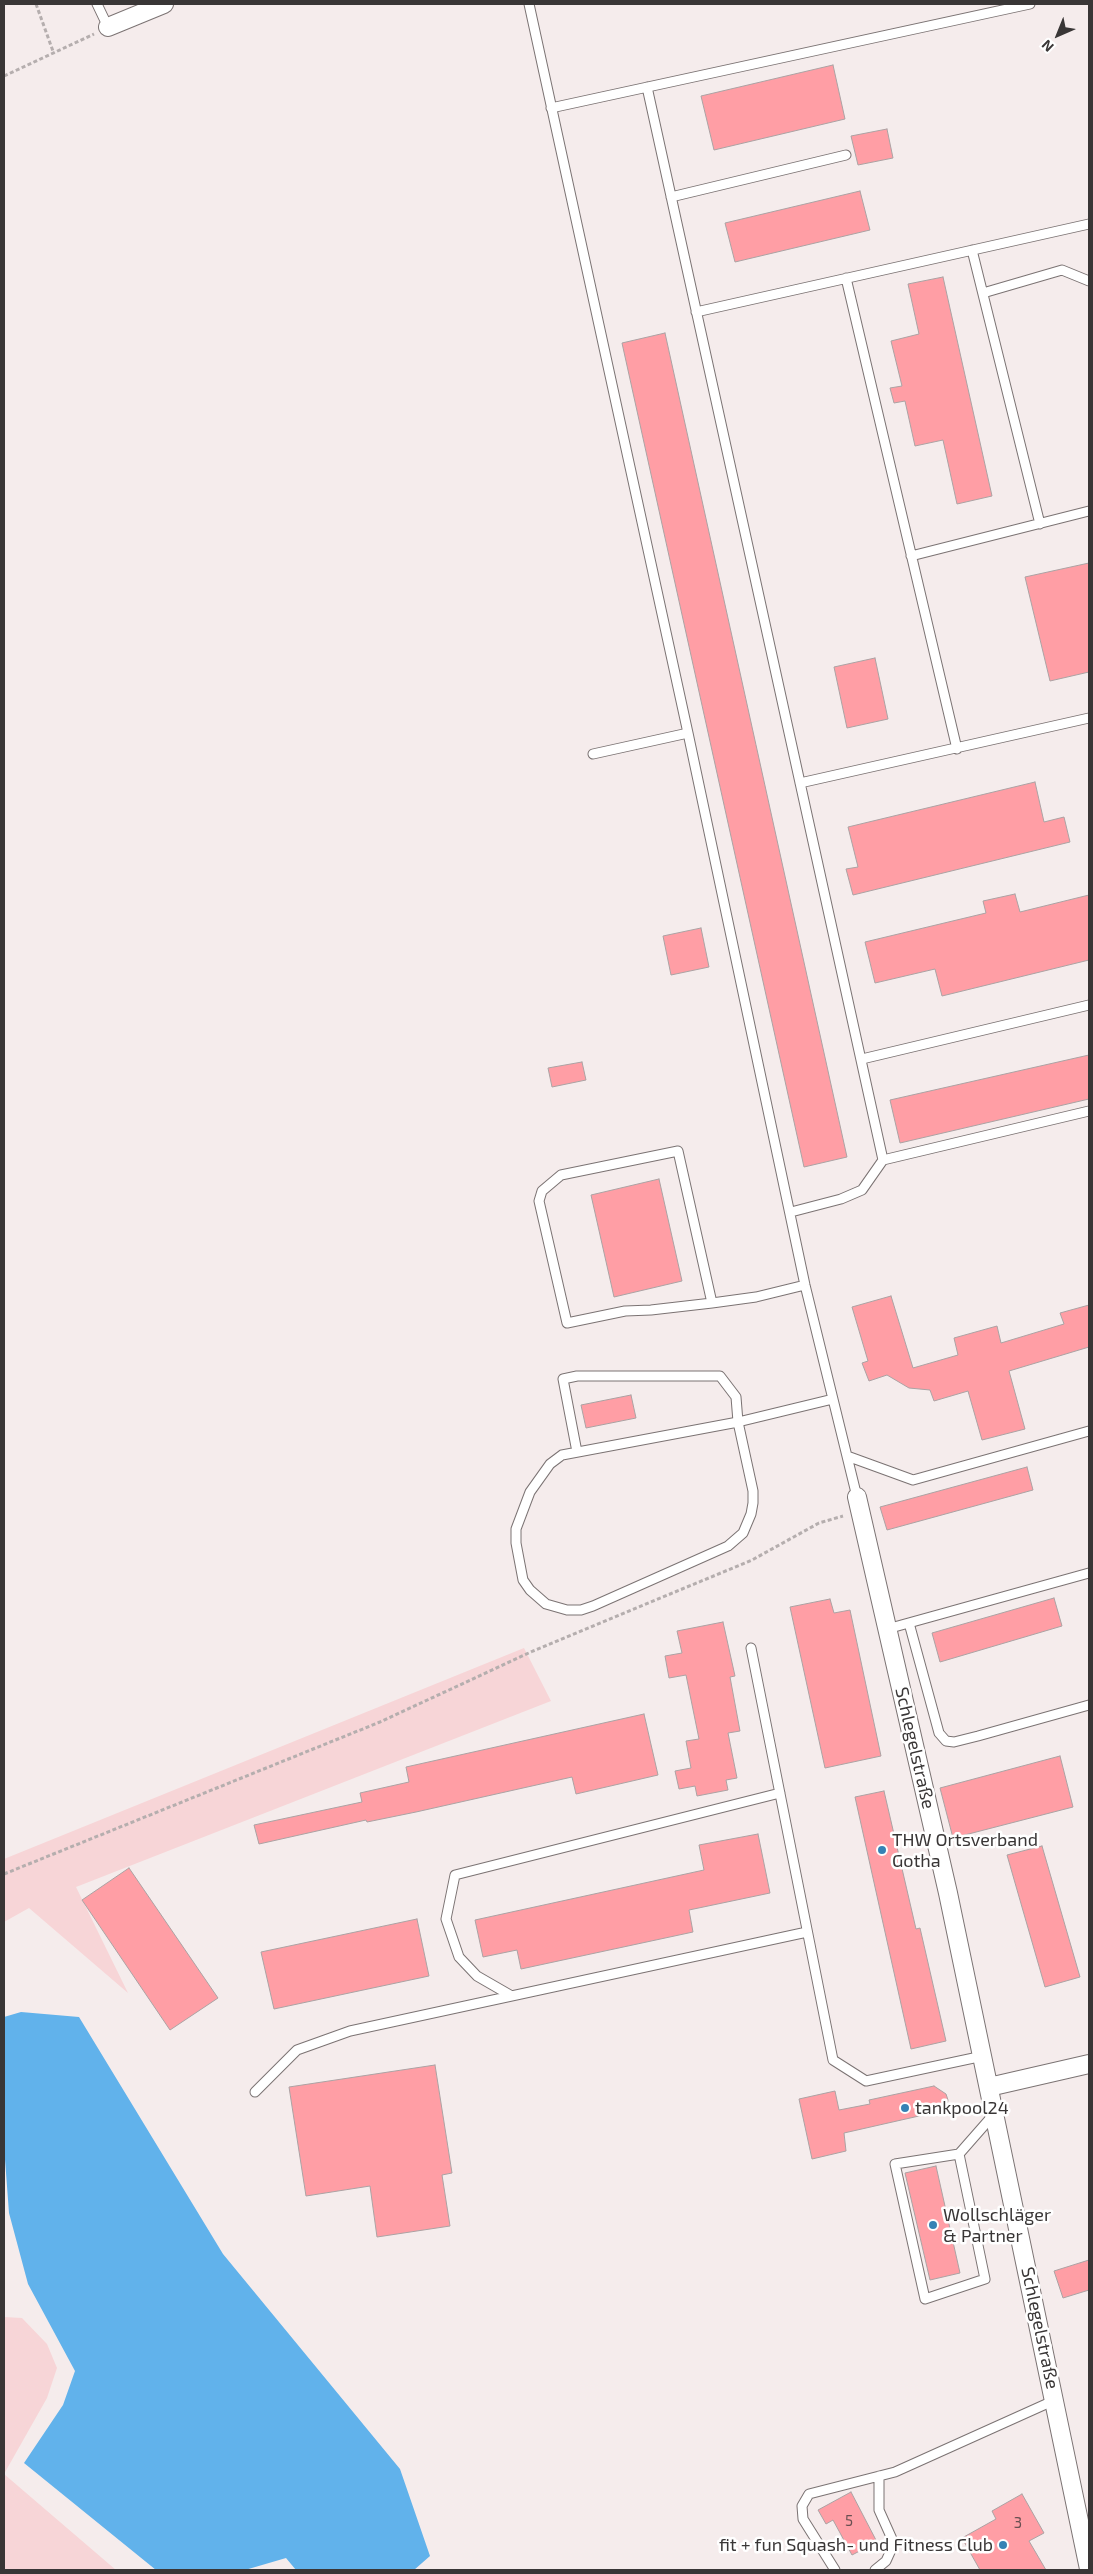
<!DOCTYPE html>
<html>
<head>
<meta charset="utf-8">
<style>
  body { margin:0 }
  #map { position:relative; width:1093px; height:2574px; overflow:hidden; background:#f5ecec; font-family:"Exo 2",sans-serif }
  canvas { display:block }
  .frame { position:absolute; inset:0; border:5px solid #393636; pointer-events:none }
  .north { position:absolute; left:1033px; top:10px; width:50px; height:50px; -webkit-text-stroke:4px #fff; paint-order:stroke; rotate:224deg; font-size:14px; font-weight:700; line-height:20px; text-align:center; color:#393636 }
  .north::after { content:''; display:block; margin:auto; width:18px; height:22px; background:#393636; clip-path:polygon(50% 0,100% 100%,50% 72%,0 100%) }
</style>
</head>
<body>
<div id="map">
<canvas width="1093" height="2574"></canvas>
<div class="frame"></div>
<div class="north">N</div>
</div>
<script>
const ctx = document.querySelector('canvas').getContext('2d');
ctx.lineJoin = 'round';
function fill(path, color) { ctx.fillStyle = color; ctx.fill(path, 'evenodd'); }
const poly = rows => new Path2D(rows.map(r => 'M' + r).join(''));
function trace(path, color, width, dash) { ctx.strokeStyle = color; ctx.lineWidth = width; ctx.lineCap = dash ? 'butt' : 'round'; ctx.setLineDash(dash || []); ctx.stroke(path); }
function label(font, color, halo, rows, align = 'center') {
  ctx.font = font + ' "Exo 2",sans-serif'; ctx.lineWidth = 5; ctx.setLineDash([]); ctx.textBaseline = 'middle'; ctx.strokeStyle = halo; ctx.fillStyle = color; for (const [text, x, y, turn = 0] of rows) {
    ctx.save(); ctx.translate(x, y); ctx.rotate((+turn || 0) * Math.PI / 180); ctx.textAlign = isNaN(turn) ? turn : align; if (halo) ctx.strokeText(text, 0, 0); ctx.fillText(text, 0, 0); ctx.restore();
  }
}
fill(poly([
  [524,1648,551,1701,76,1887,128,1993,29,1908,4,1922,4,1859],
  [4,2317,22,2318,47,2344,57,2368,47,2398,4,2474,116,2570,4,2570]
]), '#f7d5d7');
fill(poly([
  [21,2012,79,2017,223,2254,400,2469,430,2556,414,2570,296,2570,286,2558,245,2570,156,2570,24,2463,63,2405,75,2371,28,2284,9,2213,4,2146,4,2017]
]), '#61b2eb');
const building = poly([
  [833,65,845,119,714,150,701,96,833,65],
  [887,129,893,158,858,165,851,136,887,129],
  [860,191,870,230,735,262,725,223,860,191],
  [943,277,992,496,957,504,943,440,915,446,905,401,894,403,890,388,902,386,891,341,919,334,908,284,943,277],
  [665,333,847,1157,804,1167,622,343,665,333],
  [1089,563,1089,672,1050,681,1025,577,1089,563],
  [875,658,888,719,847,728,834,667,875,658],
  [1035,782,1044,822,1064,817,1070,842,853,895,846,869,858,867,848,827,1035,782],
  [1015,894,1020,912,1089,895,1089,960,942,996,935,969,875,983,865,942,986,913,983,901,1015,894],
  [701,928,709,967,671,975,663,936,701,928],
  [1089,1055,1089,1099,900,1143,890,1100,1089,1055],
  [582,1062,586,1080,552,1087,548,1068,582,1062],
  [659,1179,682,1281,614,1297,591,1195,659,1179],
  [891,1296,913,1368,958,1355,954,1338,997,1326,1001,1343,1064,1324,1060,1313,1089,1305,1089,1347,1009,1371,1025,1429,982,1440,968,1391,934,1401,930,1390,909,1388,887,1375,869,1381,862,1363,868,1361,852,1307,891,1296],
  [631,1395,636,1418,586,1428,581,1405,631,1395],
  [1027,1467,1033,1490,887,1530,880,1507,1027,1467],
  [1054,1598,1062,1626,940,1662,932,1633,1054,1598],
  [830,1599,834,1613,850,1610,881,1756,825,1768,790,1607,830,1599],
  [723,1622,735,1676,730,1677,740,1731,728,1733,737,1778,726,1780,728,1790,697,1796,695,1786,679,1789,675,1771,691,1768,686,1741,699,1739,686,1675,669,1678,665,1656,682,1653,677,1631,723,1622],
  [644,1714,658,1775,576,1794,572,1777,416,1812,367,1822,366,1820,259,1844,254,1825,362,1802,360,1793,409,1782,406,1767,644,1714],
  [1060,1756,1073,1807,953,1838,940,1788,1060,1756],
  [884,1791,916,1929,920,1928,946,2041,911,2049,855,1797,884,1791],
  [758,1834,770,1893,689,1910,693,1932,521,1969,517,1950,483,1957,475,1920,704,1870,699,1845,758,1834],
  [1042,1846,1080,1977,1045,1987,1007,1855,1042,1846],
  [129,1868,218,1998,170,2030,82,1900,129,1868],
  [417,1919,429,1976,274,2009,261,1952,417,1919],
  [435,2065,452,2173,442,2175,450,2226,377,2237,370,2186,306,2196,289,2087,435,2065],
  [934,2086,946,2094,948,2100,947,2106,941,2111,844,2133,846,2151,812,2159,799,2099,835,2091,839,2110,870,2104,869,2100,934,2086],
  [936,2166,960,2273,930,2280,905,2173,936,2166],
  [1089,2260,1089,2290,1063,2298,1054,2271,1089,2260],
  [851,2492,877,2542,852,2555,833,2520,826,2524,818,2510,851,2492],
  [1022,2494,1044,2533,1029,2541,1046,2570,980,2570,962,2538,996,2519,992,2511,1022,2494]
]);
fill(building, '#ff9ea5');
trace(building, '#aba2a3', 1);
const service = poly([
  [97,4,108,27],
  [529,4,688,733,805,1285,857,1497],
  [647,87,883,1160,862,1190,841,1199,791,1212],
  [551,108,1030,4],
  [671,197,846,155],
  [972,250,1040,524],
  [846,278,957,749],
  [983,293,1062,270,1089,281],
  [696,312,1089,224],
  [911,556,1089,511],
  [593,754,688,733],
  [800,783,1089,718],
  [862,1059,1089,1005],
  [883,1160,1089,1111],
  [712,1303,678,1151,561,1175,542,1191,539,1201,567,1323,625,1311,651,1310,712,1303,756,1297,805,1285],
  [577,1452,563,1379,577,1376,720,1376,736,1397,738,1422,753,1491,753,1503,751,1514,743,1533,728,1546,593,1606,581,1610,567,1610,546,1604,530,1590,523,1580,516,1543,516,1529,530,1492,550,1464,562,1455,738,1422,833,1399],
  [847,1456,913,1480,1089,1431],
  [909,1623,939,1733,946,1741,954,1742,978,1736,1089,1705],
  [887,1629,1089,1573],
  [751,1648,833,2060,866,2081,983,2056],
  [510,1995,477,1976,459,1957,446,1919,455,1875,780,1793],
  [255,2092,297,2050,350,2031,807,1932],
  [959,2154,985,2279,925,2299,895,2164,959,2154,995,2113],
  [835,2570,803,2519,802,2506,809,2494,895,2472,1055,2400],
  [875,2570,886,2561,891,2550,892,2539,879,2510,879,2476]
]);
const minor = poly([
  [108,27,164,4],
  [857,1497,948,1893,1089,2569],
  [989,2087,1089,2064]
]);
trace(service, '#7b7373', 11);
trace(minor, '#7b7373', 20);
trace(poly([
  [36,4,54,54],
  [4,76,94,34],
  [4,1874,380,1722,533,1651,752,1560,819,1523,843,1516]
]), '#b5aeae', 3, [4, 2.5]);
trace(service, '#fff', 9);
trace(minor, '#fff', 18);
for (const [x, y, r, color] of [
  [882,1850,5,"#3682b5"],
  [905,2108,5,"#3682b5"],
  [933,2225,5,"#3682b5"],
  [1003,2545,5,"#3682b5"]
]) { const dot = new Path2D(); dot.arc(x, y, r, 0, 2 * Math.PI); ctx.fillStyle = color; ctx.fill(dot); trace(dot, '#fff', 2); }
label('15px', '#6a5052', null, [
  ["5",849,2521],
  ["3",1018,2523]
]);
label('18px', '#393636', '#fff', [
  ["Schlegelstraße",915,1748,77],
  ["Schlegelstraße",1040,2328,78]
]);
label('18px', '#393636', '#fff', [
  ["THW Ortsverband",892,1840],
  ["Gotha",892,1861],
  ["tankpool24",915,2108],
  ["Wollschläger",943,2215],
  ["& Partner",943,2236],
  ["fit + fun Squash- und Fitness Club",993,2545,"right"]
], 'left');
</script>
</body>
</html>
